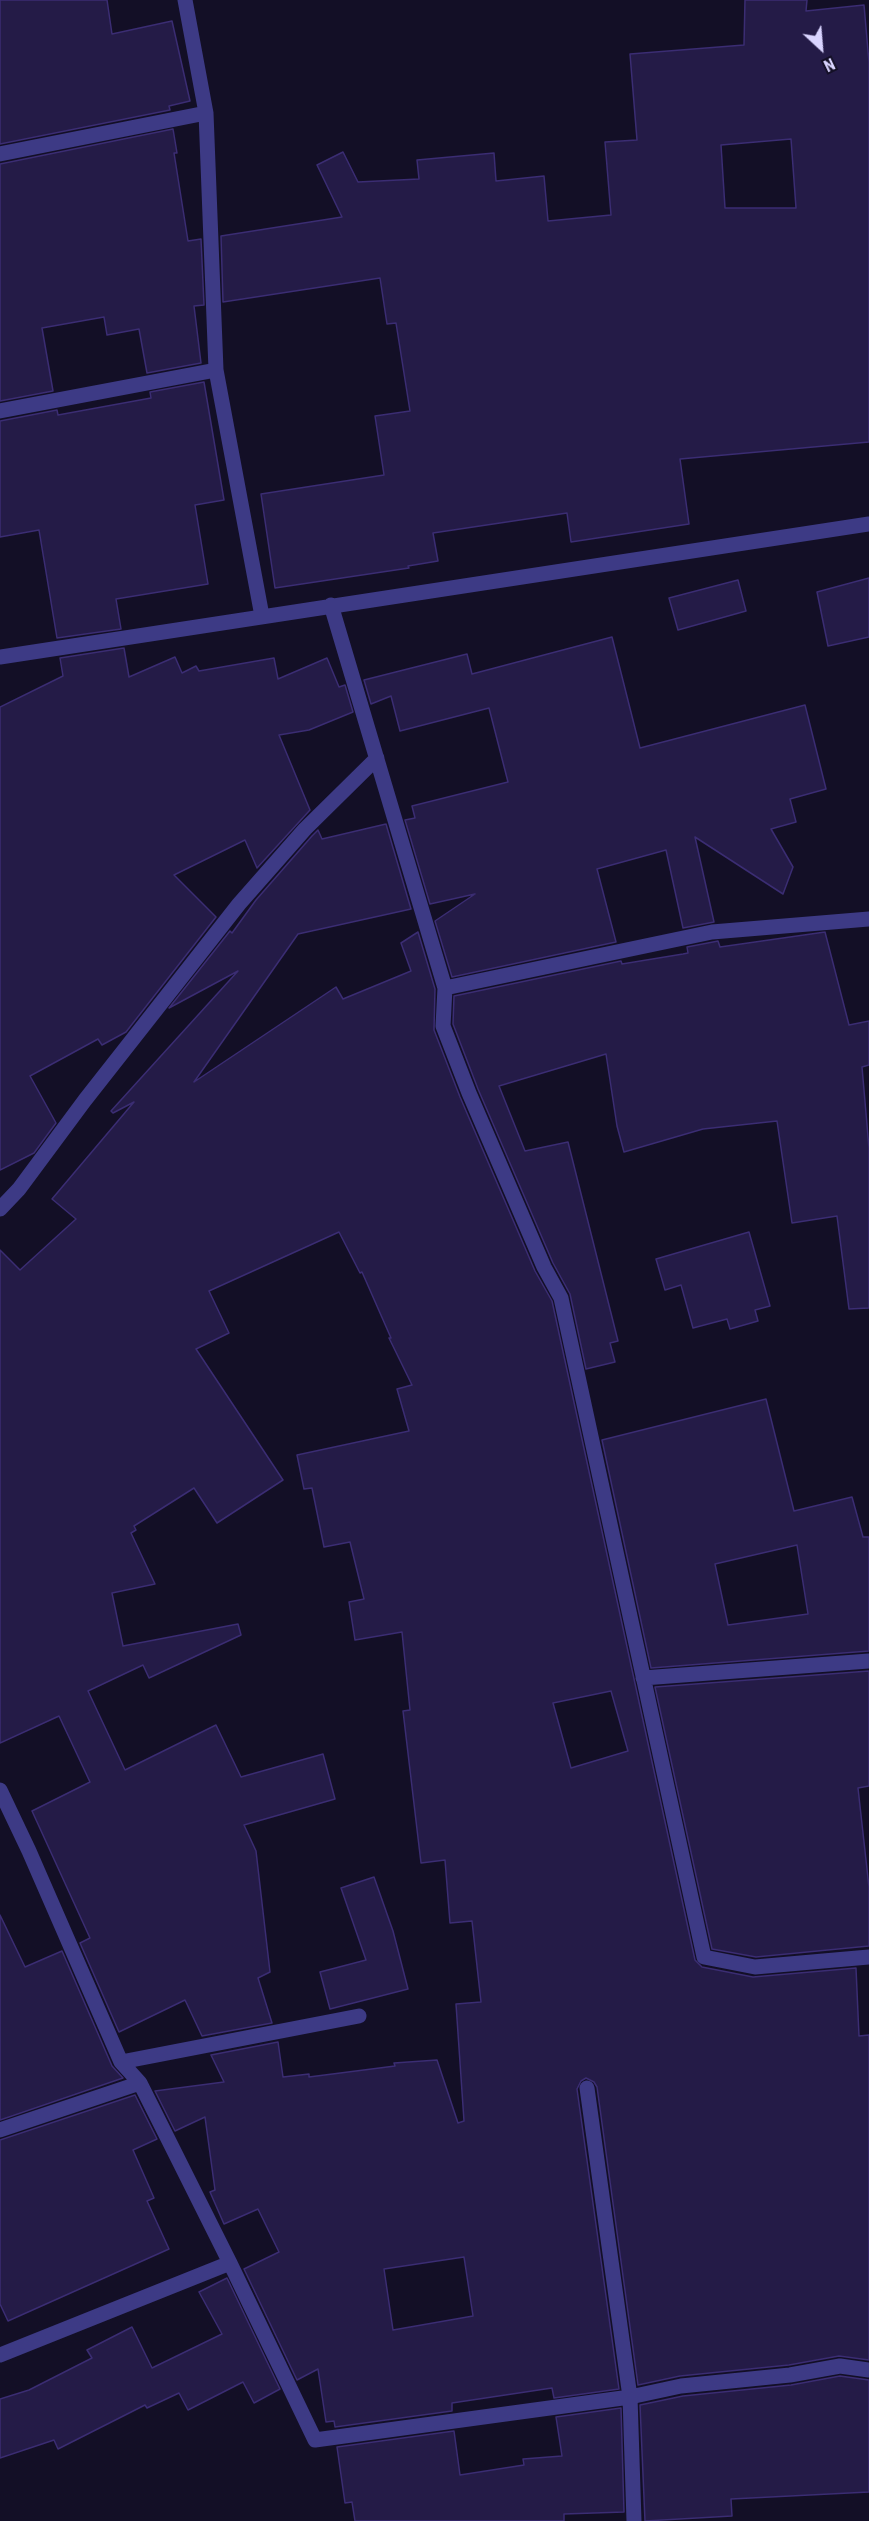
<!DOCTYPE html>
<html>
<head>
<meta charset="utf-8">
<style>
  body { margin:0 }
  #map { position:relative; width:869px; height:2521px; overflow:hidden; background:#130f26; font-family:"Roboto Condensed",sans-serif }
  canvas { display:block }
  .north { position:absolute; left:791px; top:18px; width:60px; height:60px; -webkit-text-stroke:4px #130f26; paint-order:stroke; rotate:154deg; font-size:16px; font-weight:700; line-height:24px; text-align:center; color:#d9d4ff }
  .north::after { content:''; display:block; margin:auto; width:21px; height:27px; background:#d9d4ff; clip-path:polygon(50% 0,100% 100%,50% 72%,0 100%) }
</style>
</head>
<body>
<div id="map">
<canvas width="869" height="2521"></canvas>
<div class="north">N</div>
</div>
<script>
const ctx = document.querySelector('canvas').getContext('2d');
ctx.lineJoin = 'round';
function fill(path, color) { ctx.fillStyle = color; ctx.fill(path, 'evenodd'); }
const poly = rows => new Path2D(rows.map(r => 'M' + r).join(''));
function trace(path, color, width, dash) { ctx.strokeStyle = color; ctx.lineWidth = width; ctx.lineCap = dash ? 'butt' : 'round'; ctx.setLineDash(dash || []); ctx.stroke(path); }
const building = poly([
  [0,0,107,0,112,34,172,21,190,101,169,106,170,110,0,144,0,0],
  [745,0,807,0,806,11,864,5,869,62,869,442,680,459,689,524,571,542,567,513,433,533,438,561,408,566,409,568,275,588,261,494,384,475,375,416,410,411,396,323,387,324,380,278,223,302,221,236,342,217,317,165,343,152,358,182,419,179,417,160,494,153,496,181,544,176,548,221,611,215,605,142,637,140,630,54,744,45,745,0],
  [791,139,796,208,725,208,721,145,791,139],
  [173,129,177,153,174,153,188,241,201,239,204,305,194,306,201,363,147,373,139,329,107,335,104,317,42,328,53,391,0,401,0,164,173,129],
  [204,382,224,500,195,505,208,584,116,599,121,629,57,638,39,530,0,537,0,421,57,410,58,415,151,398,150,392,204,382],
  [869,578,869,637,828,646,817,592,869,578],
  [738,580,746,611,678,630,669,598,738,580],
  [612,637,640,748,805,705,826,789,790,799,796,822,771,829,793,867,783,894,695,837,714,922,683,928,666,850,597,869,616,942,452,977,435,921,475,894,430,904,405,820,415,818,412,806,508,782,489,708,400,731,391,696,371,704,364,680,467,654,472,674,612,637],
  [124,648,129,677,175,657,182,673,196,666,199,671,274,658,278,679,327,658,339,687,345,685,353,712,309,730,279,735,310,810,257,868,245,840,174,875,216,917,126,1032,102,1045,98,1039,30,1076,56,1123,34,1153,0,1170,0,707,63,676,60,658,124,648],
  [386,824,411,909,298,934,194,1082,336,987,343,999,411,971,401,943,418,932,435,989,434,1030,460,1097,535,1271,552,1301,695,1960,702,1967,753,1977,856,1968,859,2036,869,2035,869,2360,839,2356,789,2365,680,2376,638,2385,597,2087,594,2082,586,2078,581,2081,577,2089,619,2389,554,2398,552,2388,452,2403,452,2411,335,2427,334,2421,326,2422,318,2369,297,2380,244,2269,279,2252,258,2209,224,2224,210,2192,215,2190,205,2117,175,2131,155,2091,224,2082,211,2055,278,2042,283,2077,309,2074,309,2077,395,2066,394,2063,437,2060,458,2123,464,2121,456,2004,481,2002,472,1921,450,1923,445,1860,421,1863,403,1711,410,1710,402,1632,355,1640,349,1602,364,1599,350,1542,324,1547,312,1488,304,1489,297,1455,409,1431,397,1389,412,1385,389,1338,391,1338,362,1272,360,1273,339,1232,209,1291,229,1333,196,1349,283,1480,217,1523,194,1488,134,1526,136,1530,131,1533,155,1584,112,1593,123,1646,238,1624,241,1635,149,1678,143,1665,88,1691,125,1770,216,1725,241,1777,323,1754,335,1799,244,1825,256,1851,270,1972,258,1978,272,2023,202,2036,185,2000,119,2032,80,1943,90,1938,32,1811,90,1782,59,1716,0,1743,0,1250,20,1270,76,1219,52,1199,134,1102,113,1113,111,1111,238,971,169,1008,230,931,232,933,256,900,312,836,318,830,322,839,386,824],
  [611,1691,628,1751,571,1768,553,1703,611,1691],
  [464,2257,473,2316,393,2330,384,2269,464,2257],
  [825,932,849,1025,869,1021,869,1065,862,1067,869,1148,869,1308,849,1309,837,1216,792,1223,777,1121,703,1129,624,1152,617,1126,606,1054,499,1086,525,1151,568,1142,618,1341,610,1343,615,1362,586,1369,570,1294,553,1263,478,1089,453,1024,454,996,621,961,622,964,683,954,688,953,687,947,713,942,718,941,720,947,825,932],
  [749,1232,770,1306,755,1310,758,1321,730,1329,727,1319,693,1328,681,1285,665,1290,656,1259,749,1232],
  [766,1399,794,1511,852,1497,863,1537,869,1537,869,1651,651,1668,602,1440,766,1399],
  [797,1545,808,1614,728,1625,715,1564,797,1545],
  [869,1671,869,1786,858,1788,869,1887,869,1946,756,1957,712,1949,655,1687,869,1671],
  [374,1877,393,1931,408,1989,330,2009,320,1972,366,1960,341,1888,374,1877],
  [0,1915,25,1967,62,1951,112,2066,123,2078,0,2120,0,1915],
  [135,2095,157,2139,133,2150,154,2198,147,2201,169,2249,8,2321,0,2304,0,2140,135,2095],
  [227,2278,280,2389,254,2403,243,2382,188,2410,179,2393,147,2408,145,2405,58,2449,54,2440,0,2458,0,2399,29,2390,92,2358,87,2350,132,2327,152,2368,222,2334,199,2292,227,2278],
  [840,2376,869,2380,869,2492,731,2499,732,2516,645,2521,640,2405,683,2396,791,2385,840,2376],
  [621,2408,624,2512,564,2514,564,2521,355,2521,352,2502,345,2503,337,2447,454,2431,460,2475,524,2465,523,2459,562,2456,556,2417,621,2408]
]);
fill(building, '#241b47');
trace(building, '#3b2d73', 1.5);
trace(poly([
  [185,0,206,113,216,370,262,616],
  [0,154,206,113],
  [0,411,216,370],
  [331,605,445,988],
  [0,657,869,524],
  [869,919,712,932,445,988,443,1026,469,1093,544,1267,561,1298,704,1957,755,1967,869,1957],
  [0,1209,19,1189,85,1100,239,904,305,829,377,758],
  [643,1678,869,1661],
  [0,1790,29,1851,121,2062,140,2083,0,2130],
  [121,2062,359,2016],
  [140,2083,230,2263,315,2440,630,2397,587,2088],
  [0,2355,230,2263],
  [634,2521,630,2397,681,2386,790,2375,840,2366,869,2370]
]), '#3d3a85', 15);
</script>
</body>
</html>
